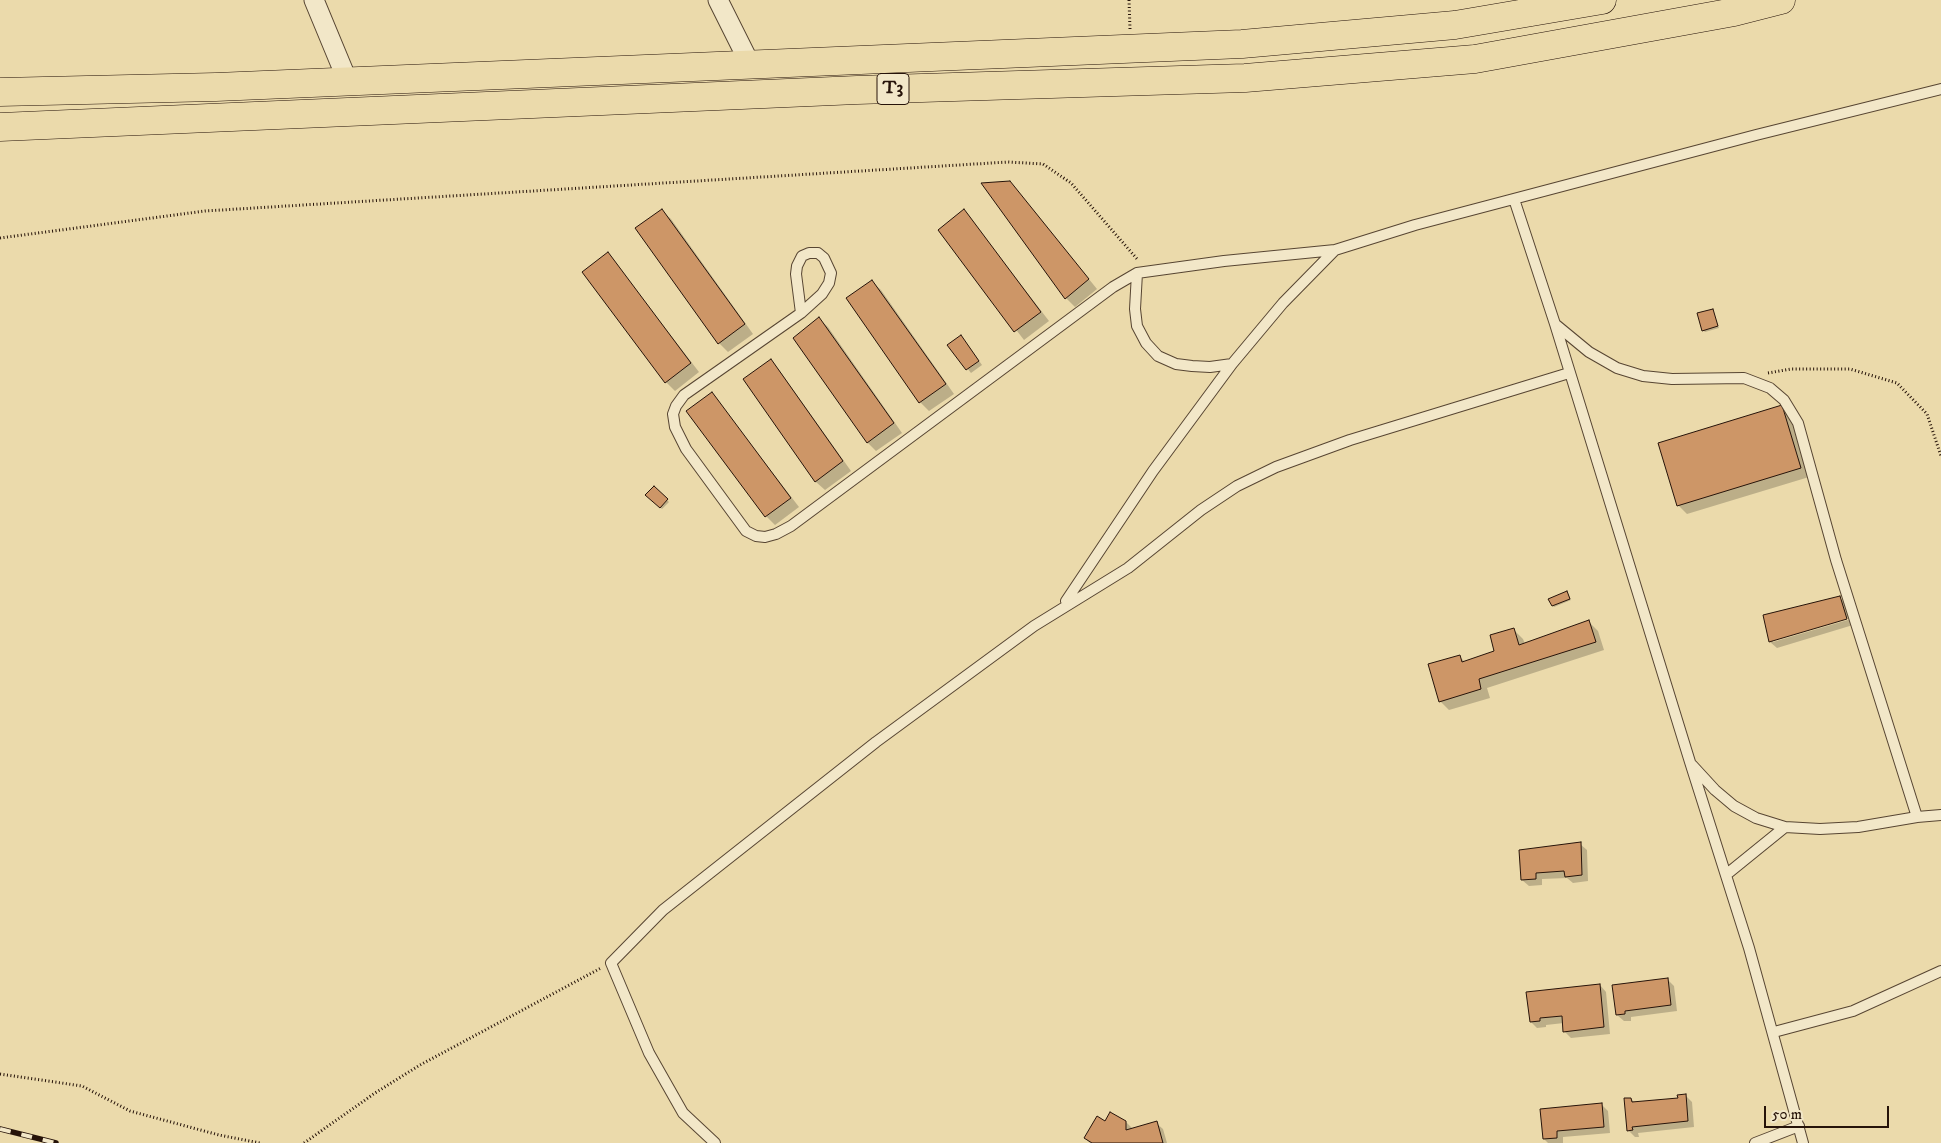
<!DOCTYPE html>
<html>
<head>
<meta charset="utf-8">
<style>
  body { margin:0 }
  #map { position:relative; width:1941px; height:1143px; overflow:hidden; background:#ebdaab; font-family:"IM FELL DW Pica",serif }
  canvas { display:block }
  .scale { position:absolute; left:1764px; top:1106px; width:125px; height:22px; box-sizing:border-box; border:2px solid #261309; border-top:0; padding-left:6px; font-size:15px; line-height:18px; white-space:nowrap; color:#261309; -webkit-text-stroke:4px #f2e7c8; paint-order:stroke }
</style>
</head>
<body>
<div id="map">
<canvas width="1941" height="1143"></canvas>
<div class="scale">50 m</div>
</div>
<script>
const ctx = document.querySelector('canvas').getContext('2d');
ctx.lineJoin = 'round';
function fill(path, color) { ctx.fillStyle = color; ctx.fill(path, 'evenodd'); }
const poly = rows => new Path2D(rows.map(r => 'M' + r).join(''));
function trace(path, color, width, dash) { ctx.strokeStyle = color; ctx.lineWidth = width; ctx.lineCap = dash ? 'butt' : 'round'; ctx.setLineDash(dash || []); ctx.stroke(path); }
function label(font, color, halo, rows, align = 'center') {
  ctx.font = font + ' "IM FELL DW Pica",serif'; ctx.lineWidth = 4.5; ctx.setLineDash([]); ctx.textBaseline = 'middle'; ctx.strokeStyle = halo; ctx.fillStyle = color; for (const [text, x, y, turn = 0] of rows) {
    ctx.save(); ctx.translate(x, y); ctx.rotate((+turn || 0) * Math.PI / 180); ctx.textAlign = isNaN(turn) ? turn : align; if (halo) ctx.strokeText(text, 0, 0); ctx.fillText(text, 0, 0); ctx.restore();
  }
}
fill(poly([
  [1010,182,1097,289,1075,307,1066,298],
  [662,211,671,219,753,334,728,352,719,343,637,229],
  [964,211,1049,321,1024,340,939,230],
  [608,254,699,372,675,391,666,382],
  [872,282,881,290,954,394,929,411,920,402,848,299],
  [1713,311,1719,328,1705,332,1703,330],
  [819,319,828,327,902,433,876,451,867,442],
  [965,341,982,365,971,373,949,345],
  [770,361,779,370,851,471,825,490,816,482,745,379],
  [711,393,799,507,775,525,766,516],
  [1782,407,1791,416,1809,477,1687,514,1678,505],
  [654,488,669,502,662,509,647,495],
  [1568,594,1571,600,1554,607,1553,606],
  [1839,597,1846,604,1850,617,1773,640,1773,642,1851,619,1853,625,1777,648,1770,642,1764,616],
  [1589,622,1598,631,1604,650,1487,688,1490,698,1449,710,1440,701,1459,656,1465,662,1496,652,1514,630,1523,639,1525,644],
  [1580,844,1587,850,1588,881,1573,883,1567,878,1542,879,1542,885,1529,886,1522,880],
  [1667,979,1674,986,1677,1011,1631,1017,1631,1021,1624,1021,1617,1015,1614,986],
  [1600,985,1606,992,1610,1034,1571,1038,1564,1031,1564,1023,1546,1025,1546,1027,1537,1028,1531,1022],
  [1685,1095,1692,1102,1694,1127,1638,1133,1639,1137,1635,1137,1628,1130,1631,1099,1635,1103,1679,1099],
  [1601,1104,1608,1111,1610,1133,1563,1137,1563,1143,1548,1143,1544,1139],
  [1105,1122,1126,1122,1133,1129,1156,1123,1163,1129,1167,1143,1090,1143,1085,1138]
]), '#0003');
const building = poly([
  [1010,181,1089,279,1065,299,981,183,1010,181],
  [662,209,745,324,718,344,635,228,662,209],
  [964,209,1041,312,1014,332,938,230,964,209],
  [608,252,691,363,665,383,582,272,608,252],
  [872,280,946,384,919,403,846,298,872,280],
  [1713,309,1718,326,1702,331,1697,313,1713,309],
  [819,317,894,423,867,443,793,338,819,317],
  [961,335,979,361,966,370,947,345,961,335],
  [771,359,843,461,815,482,743,379,771,359],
  [712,392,791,498,765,517,686,411,712,392],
  [1782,405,1801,468,1677,506,1658,443,1782,405],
  [654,486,668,499,660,508,645,495,654,486],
  [1567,591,1570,599,1552,606,1548,599,1567,591],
  [1840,596,1847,619,1769,642,1763,615,1840,596],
  [1589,620,1596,642,1479,679,1481,689,1439,702,1428,664,1460,655,1462,662,1494,651,1490,635,1514,628,1519,645,1589,620],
  [1581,842,1582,875,1565,877,1564,871,1536,873,1536,879,1521,880,1519,850,1581,842],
  [1668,978,1671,1005,1625,1011,1625,1014,1616,1015,1612,985,1668,978],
  [1600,984,1604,1027,1563,1032,1562,1016,1540,1018,1540,1021,1530,1022,1526,992,1600,984],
  [1686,1094,1688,1121,1632,1127,1633,1130,1627,1131,1624,1098,1631,1098,1632,1102,1678,1098,1677,1095,1686,1094],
  [1602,1103,1604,1127,1557,1131,1557,1138,1543,1139,1540,1109,1602,1103],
  [1110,1112,1126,1121,1126,1130,1157,1121,1163,1143,1092,1143,1084,1138,1097,1116,1105,1121,1110,1112]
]);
fill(building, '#cd9667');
trace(building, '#261309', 1);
const lane = poly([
  [1514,199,1555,324,1690,762,1749,948,1803,1143],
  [1137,273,1135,309,1137,326,1146,343,1158,356,1176,364,1192,366,1210,367,1232,364],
  [801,313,796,274,797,266,802,256,809,253,818,253,824,258,831,273,829,283,822,294,801,313,684,395,676,406,673,414,675,427,686,449,746,531,756,536,765,537,776,534,791,526,1113,287,1137,273,1224,261,1335,250,1415,225,1756,135,1941,89],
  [1555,324,1589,352,1617,368,1643,376,1672,379,1744,378,1770,388,1784,400,1798,423,1836,560,1917,817],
  [1066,601,1153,471,1232,364,1283,303,1335,250],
  [1692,765,1715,790,1734,806,1756,818,1785,827,1820,829,1858,827,1917,817,1941,815],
  [1727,874,1785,827],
  [1774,1032,1853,1011,1941,971],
  [715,1143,683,1113,649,1053,611,963,663,910,876,742,1034,626,1128,568,1201,510,1237,486,1276,467,1350,440,1569,373],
  [1755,1143,1799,1126]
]);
const street = poly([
  [314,0,348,82],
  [718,0,751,66]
]);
const highway = poly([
  [0,92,216,87,1242,44,1455,25,1602,0],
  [0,127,857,90,1245,78,1475,59,1734,12,1781,0]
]);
trace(lane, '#574532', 12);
trace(street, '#574532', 21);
trace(highway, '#261309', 29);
trace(poly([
  [1129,0,1130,29],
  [0,238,205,211,1008,162,1043,164,1071,183,1138,260],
  [1768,373,1791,369,1850,369,1897,383,1927,414,1941,456],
  [0,1074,82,1086,130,1111,219,1135,260,1143],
  [304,1143,375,1093,420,1065,601,968]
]), '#261309', 3, [1, 2.5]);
trace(lane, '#f2e7c8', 10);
trace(street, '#f2e7c8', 19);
trace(highway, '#ebdaab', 28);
const rail = poly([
  [0,1129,56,1143]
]);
trace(rail, '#261309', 5.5);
trace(rail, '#f2e7c8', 4, [11]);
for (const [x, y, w] of [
  [893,89,32]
]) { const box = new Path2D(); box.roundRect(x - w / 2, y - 15.5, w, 31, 4); ctx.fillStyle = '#f2e7c8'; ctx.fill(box); trace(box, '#261309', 1); }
label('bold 18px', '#261309', null, [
  ["T3",893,89]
]);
</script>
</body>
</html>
